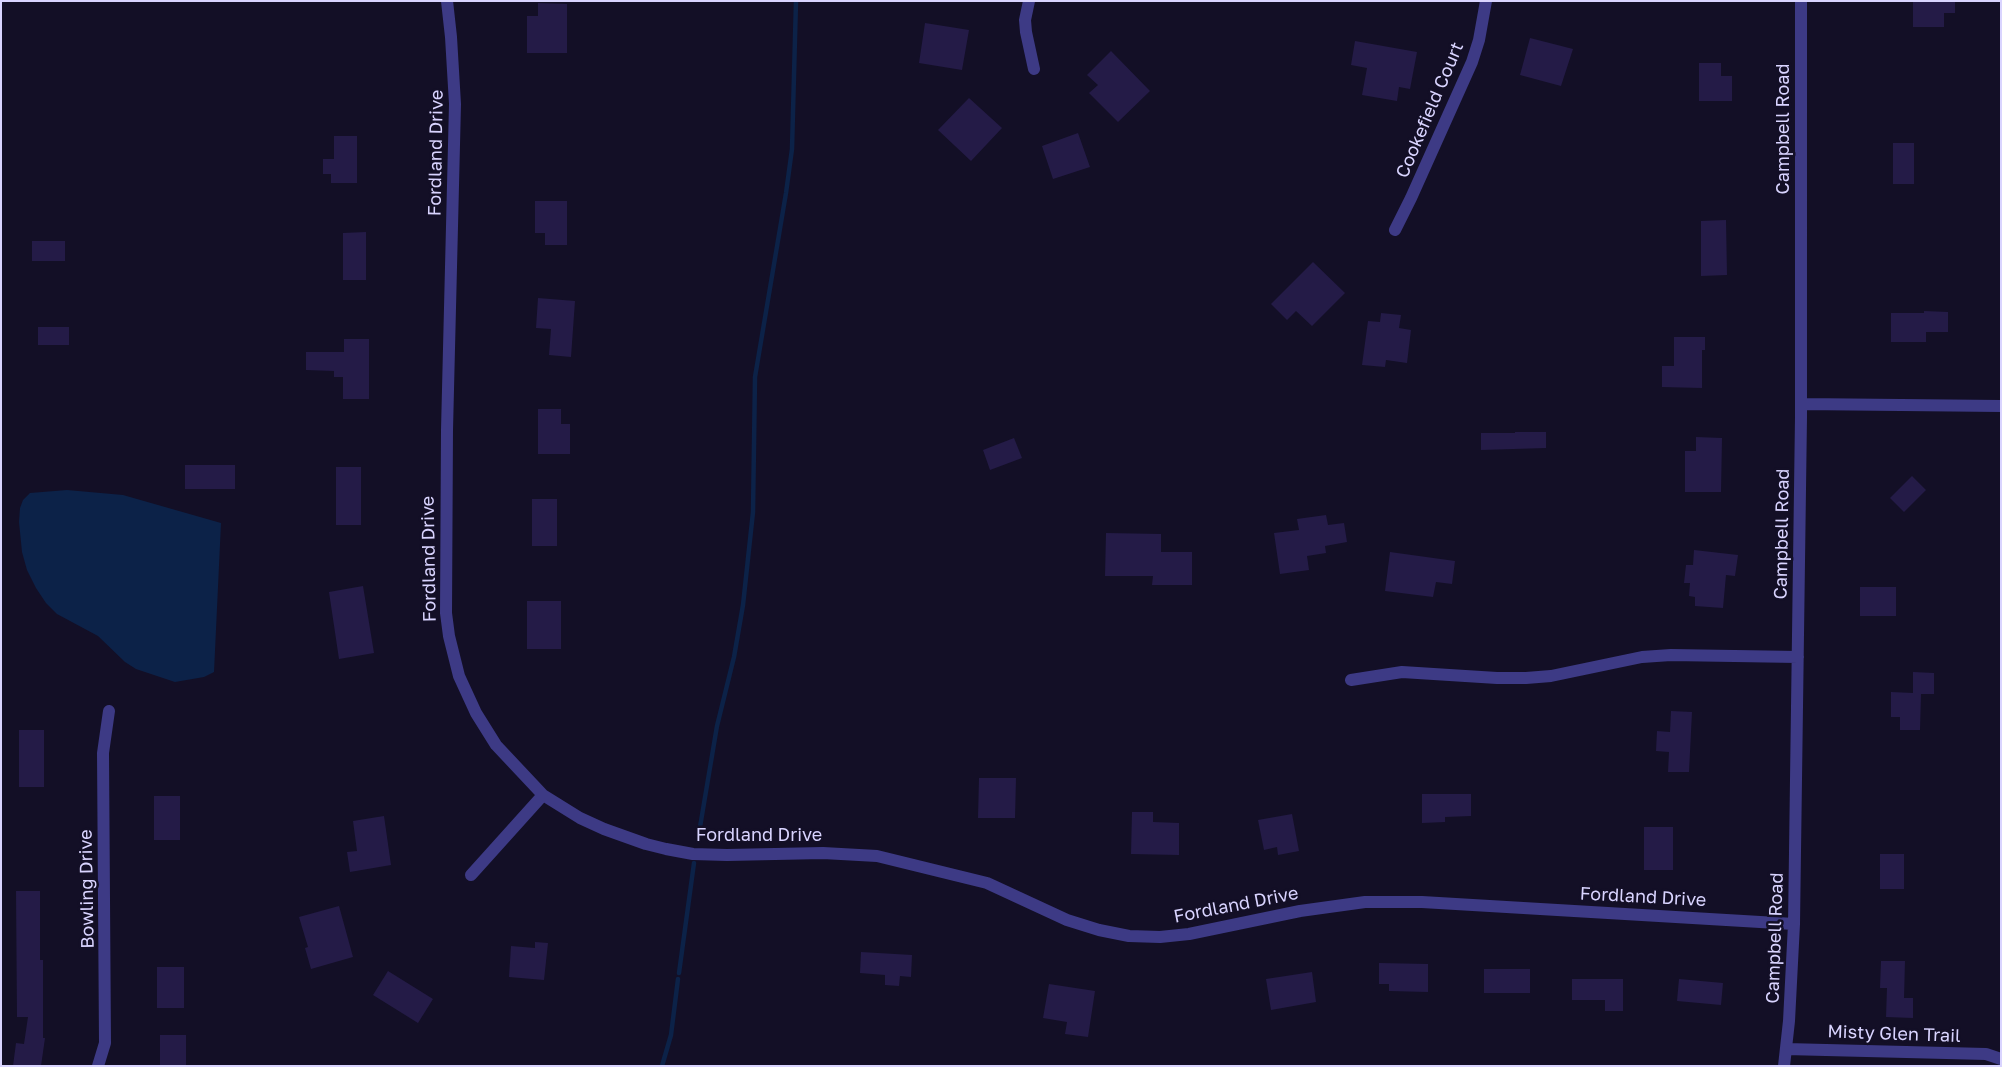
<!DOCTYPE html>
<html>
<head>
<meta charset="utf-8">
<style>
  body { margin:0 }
  #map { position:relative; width:2002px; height:1067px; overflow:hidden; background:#130f26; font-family:"Golos Text",sans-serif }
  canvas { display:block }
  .frame { position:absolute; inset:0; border:2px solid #d9d4ff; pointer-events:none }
</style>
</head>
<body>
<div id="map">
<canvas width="2002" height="1067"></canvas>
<div class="frame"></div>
</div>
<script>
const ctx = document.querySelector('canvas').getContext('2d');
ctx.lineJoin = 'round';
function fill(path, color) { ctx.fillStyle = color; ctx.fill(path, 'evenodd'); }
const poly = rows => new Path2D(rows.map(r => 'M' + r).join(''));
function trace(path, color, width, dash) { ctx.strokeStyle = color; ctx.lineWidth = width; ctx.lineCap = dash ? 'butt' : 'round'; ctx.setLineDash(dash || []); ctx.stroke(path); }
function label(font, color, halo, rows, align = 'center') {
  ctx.font = font + ' "Golos Text",sans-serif'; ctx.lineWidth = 5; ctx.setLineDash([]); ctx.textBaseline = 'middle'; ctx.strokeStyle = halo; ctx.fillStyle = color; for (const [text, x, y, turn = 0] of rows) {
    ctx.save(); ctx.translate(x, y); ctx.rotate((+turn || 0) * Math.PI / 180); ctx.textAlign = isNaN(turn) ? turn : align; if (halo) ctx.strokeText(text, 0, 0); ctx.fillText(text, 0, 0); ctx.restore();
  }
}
fill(poly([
  [67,490,123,495,221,523,214,672,204,677,175,682,136,669,125,662,98,636,57,614,46,603,36,588,27,570,22,552,19,522,20,508,23,500,30,493]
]), '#0c2248');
trace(poly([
  [699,833,717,726,734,657,743,605,753,512,755,377,786,193,792,149,796,1],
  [679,973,694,863],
  [662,1066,671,1035,678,979]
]), '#0c2248', 4.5);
fill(poly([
  [1913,1,1955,1,1955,13,1944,13,1944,27,1913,27],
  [538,3,567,4,567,53,527,53,527,16,538,16],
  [925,23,969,30,962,70,919,63],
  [1530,38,1573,49,1561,86,1520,75],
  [1355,41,1417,52,1410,89,1399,87,1397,101,1362,95,1367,68,1351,65],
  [1111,51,1150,91,1118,122,1089,93,1098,85,1087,75],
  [1699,63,1721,63,1721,76,1732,76,1732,101,1699,101],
  [969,98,1002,128,971,161,938,130],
  [1078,133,1090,167,1053,179,1042,146],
  [334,136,357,136,357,183,331,183,331,174,323,174,323,159,334,159],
  [1893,143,1914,143,1914,184,1893,184],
  [535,201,567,201,567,245,545,245,545,233,535,233],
  [1726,220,1727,275,1701,276,1701,221],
  [366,232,366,280,343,280,343,233],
  [32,241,65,241,65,261,32,261],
  [1313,262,1345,293,1312,326,1296,311,1287,320,1271,304],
  [538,298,575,301,571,357,549,355,551,329,536,328],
  [1924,311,1948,312,1948,332,1926,332,1926,342,1891,342,1891,313,1924,313],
  [1381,313,1401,315,1399,328,1411,330,1407,363,1386,360,1385,367,1362,365,1368,321,1380,322],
  [38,327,69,327,69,345,38,345],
  [1674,337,1705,337,1705,350,1702,350,1702,388,1662,387,1662,366,1674,366],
  [344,339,369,339,369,399,343,399,343,377,334,377,334,371,306,370,306,352,344,352],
  [538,409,561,409,561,424,570,424,570,454,538,454],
  [1515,432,1546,432,1546,448,1481,450,1481,433,1515,433],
  [1696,437,1722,438,1721,492,1685,492,1685,451,1696,451],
  [1014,438,1022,458,990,470,983,450],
  [185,465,235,465,235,489,185,489],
  [336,467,361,467,361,525,336,525],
  [1912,476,1926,490,1904,512,1890,498],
  [532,499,557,499,557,546,532,546],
  [1326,515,1328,525,1344,523,1347,542,1325,546,1326,553,1307,556,1309,570,1280,574,1274,533,1299,530,1297,519],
  [1106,533,1161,534,1161,552,1192,552,1192,585,1152,585,1153,576,1105,576],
  [1694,550,1738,555,1735,576,1726,575,1723,608,1695,606,1695,597,1689,596,1690,583,1684,583,1686,565,1693,565],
  [1390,552,1455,561,1452,584,1436,582,1433,597,1385,591],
  [363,586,374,653,339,659,329,592],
  [1860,587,1896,587,1896,616,1860,616],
  [527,601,561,601,561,649,527,649],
  [1913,672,1934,673,1934,694,1921,694,1920,730,1900,730,1900,717,1891,717,1891,692,1913,693],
  [1671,711,1692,712,1689,772,1668,772,1669,752,1656,751,1657,731,1670,732],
  [19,730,44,730,44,787,19,787],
  [979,778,1016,778,1015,818,978,818],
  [1422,794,1471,794,1471,816,1445,817,1445,822,1422,823],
  [154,796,180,796,180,840,154,840],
  [1132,812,1153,812,1153,822,1179,823,1179,855,1131,854],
  [1292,814,1299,851,1278,855,1277,847,1264,850,1258,820],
  [384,816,391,865,350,872,347,852,357,851,353,821],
  [1644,827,1673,827,1673,870,1644,870],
  [1880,854,1904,854,1904,889,1880,889],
  [16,891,40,891,40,960,43,960,43,1038,45,1038,41,1066,13,1066,16,1043,24,1044,28,1017,17,1017],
  [339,906,353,957,311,969,305,948,308,947,299,917],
  [535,942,548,943,544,980,509,977,511,946,535,948],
  [861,952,912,955,911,977,900,976,899,986,885,985,885,975,860,973],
  [1881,961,1905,961,1904,998,1913,998,1913,1018,1886,1017,1887,988,1880,988],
  [1379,963,1428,964,1428,992,1389,991,1389,984,1379,984],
  [157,967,184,967,184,1008,157,1008],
  [1484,969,1530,969,1530,993,1484,993],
  [388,971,433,999,418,1023,373,995],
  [1312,972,1316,1002,1271,1010,1266,979],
  [1572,979,1623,979,1623,1011,1605,1011,1605,1000,1572,1000],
  [1679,979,1723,983,1721,1005,1677,1001],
  [1049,984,1095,991,1088,1037,1065,1034,1067,1022,1043,1018],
  [160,1035,186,1035,186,1066,160,1066]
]), '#241b47');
trace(poly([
  [447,1,451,37,455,104,447,430,446,613,449,636,459,676,476,713,496,745,543,795,580,818,604,829,646,844,666,849,693,854,727,855,823,853,877,856,987,883,1067,920,1099,930,1129,936,1160,937,1189,934,1300,911,1365,902,1422,902,1794,924],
  [1029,1,1025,20,1026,32,1034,69],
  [1395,230,1411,198,1472,62,1479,40,1486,1],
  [1801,404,2001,406],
  [1351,680,1402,672,1497,678,1526,678,1551,676,1642,657,1671,655,1798,657],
  [471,875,543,795],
  [1786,1049,1986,1054,2001,1059],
  [98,1066,105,1043,103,753,109,711],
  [1784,1066,1789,1021,1794,924,1801,417,1801,1]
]), '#3d3a85', 12);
label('18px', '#d9d4ff', '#130f26', [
  ["Cookefield Court",1430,110,-67],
  ["Campbell Road",1783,129,-90],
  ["Fordland Drive",436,153,-89],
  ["Campbell Road",1782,534,-89],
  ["Fordland Drive",429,559,-91],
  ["Fordland Drive",759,835],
  ["Bowling Drive",87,889,-91],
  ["Fordland Drive",1643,897,3],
  ["Fordland Drive",1236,905,-11],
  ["Campbell Road",1775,938,-88],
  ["Misty Glen Trail",1894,1034,2]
]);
</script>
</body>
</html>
